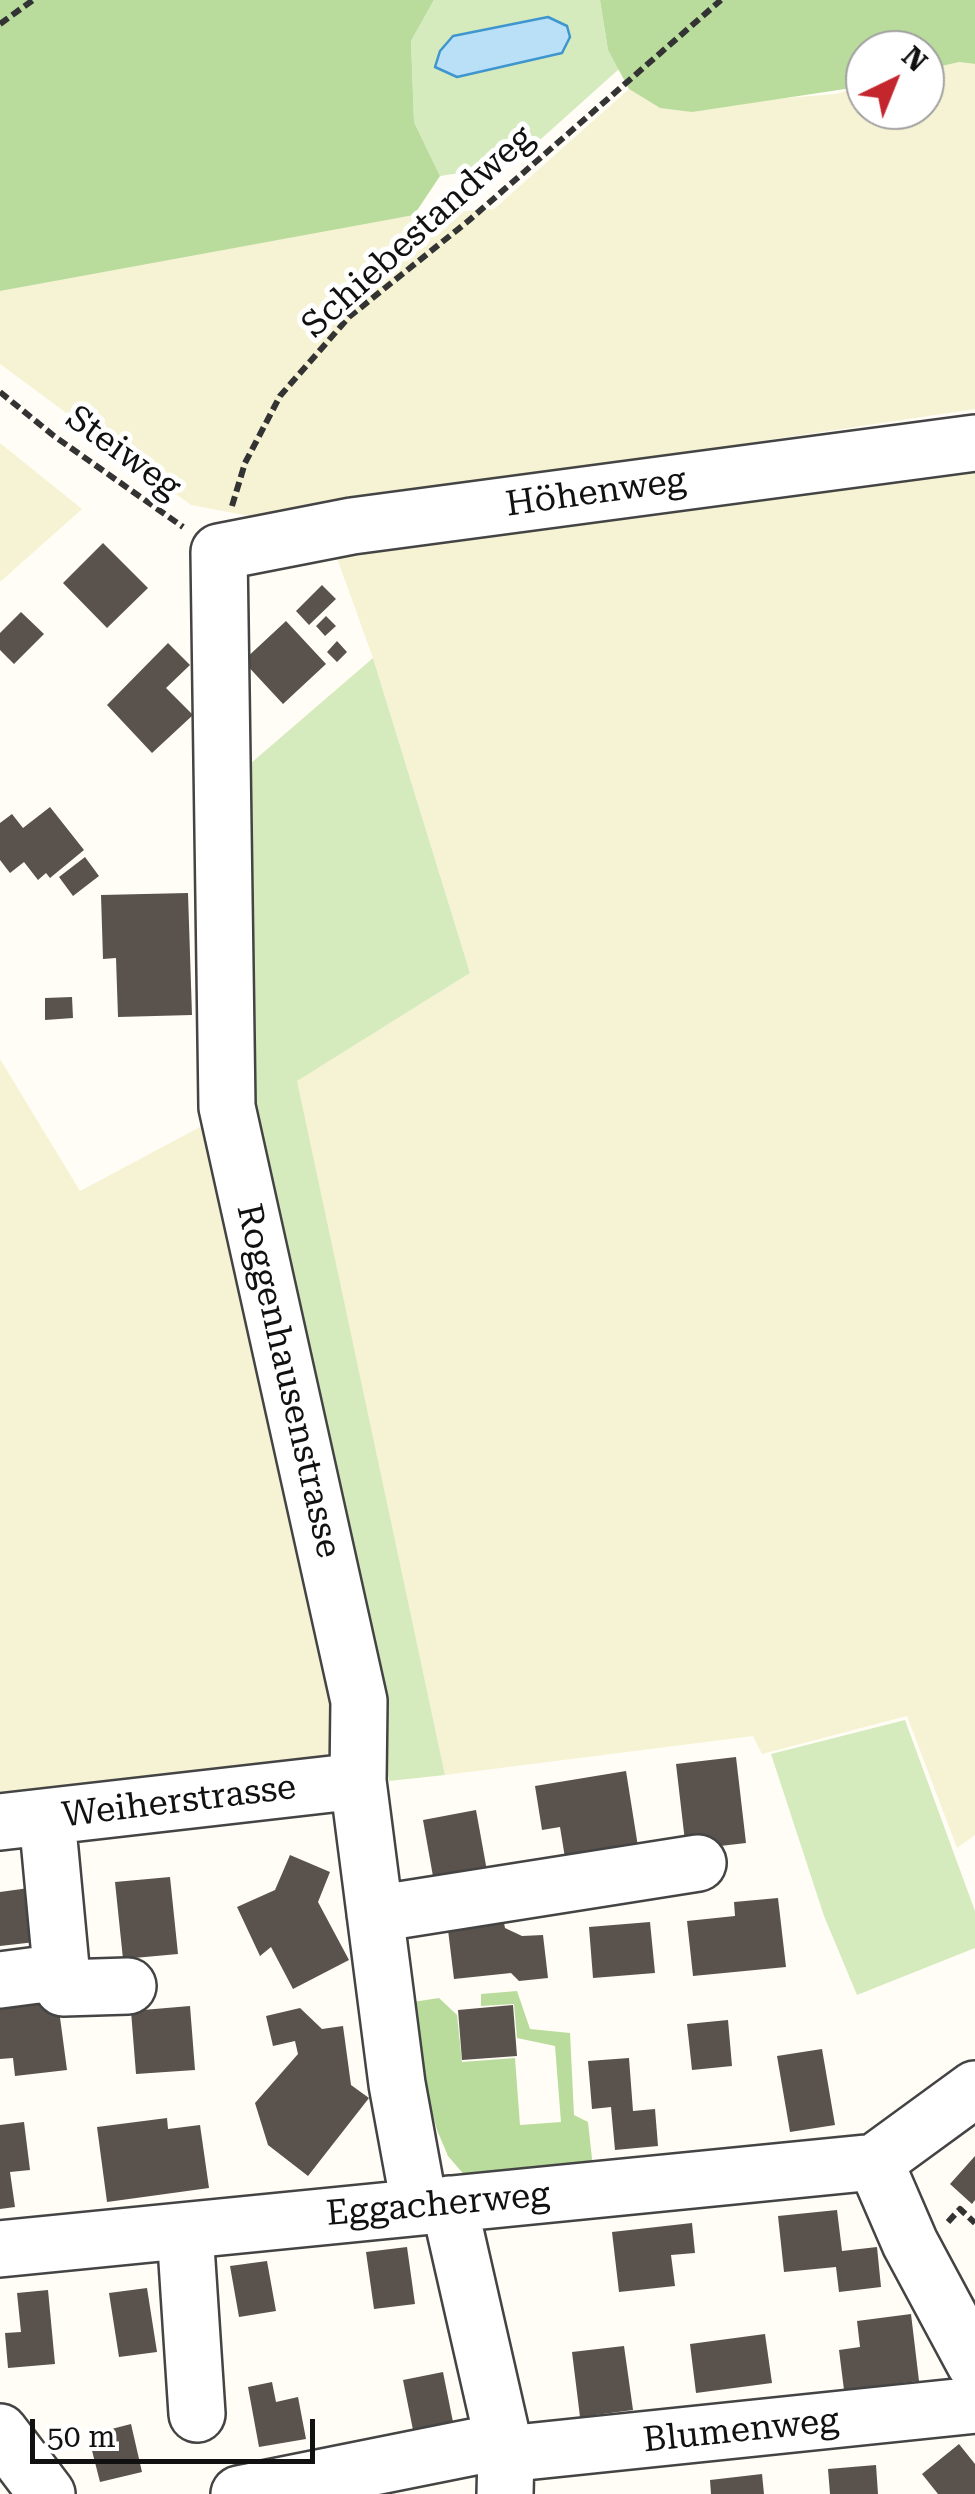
<!DOCTYPE html>
<html>
<head>
<meta charset="utf-8">
<style>
  body { margin:0 }
  #map { position:relative; width:975px; height:2494px; overflow:hidden; background:#fffdf5; font-family:"Roboto Serif",serif }
  canvas { display:block }
  .north { position:absolute; left:845px; top:30px; width:100px; height:100px; box-sizing:border-box; background:#fff; border:2px solid #a0a0a0; border-radius:50%; rotate:43deg; font-size:28px; font-weight:700; line-height:40px; text-align:center; color:#111 }
  .north::after { content:''; display:block; margin:auto; width:35px; height:45px; background:#c4262e; clip-path:polygon(50% 0,100% 100%,50% 72%,0 100%) }
  .scale { position:absolute; left:30px; top:2419px; width:285px; height:45px; box-sizing:border-box; border:5px solid #111; border-top:0; padding-left:12px; font-size:30px; line-height:35px; white-space:nowrap; color:#111; -webkit-text-stroke:8px #fff; paint-order:stroke }
</style>
</head>
<body>
<div id="map">
<canvas width="975" height="2494"></canvas>
<div class="north">N</div>
<div class="scale">50 m</div>
</div>
<script>
const ctx = document.querySelector('canvas').getContext('2d');
ctx.lineJoin = 'round';
function fill(path, color) { ctx.fillStyle = color; ctx.fill(path, 'evenodd'); }
const poly = rows => new Path2D(rows.map(r => 'M' + r).join(''));
function trace(path, color, width, dash) { ctx.strokeStyle = color; ctx.lineWidth = width; ctx.lineCap = dash ? 'butt' : 'round'; ctx.setLineDash(dash || []); ctx.stroke(path); }
function label(font, color, halo, rows, align = 'center') {
  ctx.font = font + ' "Roboto Serif",serif'; ctx.lineWidth = 10; ctx.setLineDash([]); ctx.textBaseline = 'middle'; ctx.strokeStyle = halo; ctx.fillStyle = color; for (const [text, x, y, turn = 0] of rows) {
    ctx.save(); ctx.translate(x, y); ctx.rotate((+turn || 0) * Math.PI / 180); ctx.textAlign = isNaN(turn) ? turn : align; if (halo) ctx.strokeText(text, 0, 0); ctx.fillText(text, 0, 0); ctx.restore();
  }
}
fill(poly([
  [959,62,975,64,975,409,255,517,191,505,0,364,0,291,289,236,414,215,494,209,629,89,660,108,835,94,865,86,865,110,925,110,925,70],
  [0,443,82,509,0,582],
  [975,462,975,1835,957,1848,907,1716,762,1754,753,1736,445,1775,296,1081,470,973,373,658,333,547],
  [0,1059,80,1191,215,1119,340,1734,324,1758,0,1796]
]), '#f6f3d4');
fill(poly([
  [434,0,600,0,608,50,619,69,512,165,440,176,414,122,411,41],
  [373,658,470,973,297,1081,445,1775,389,1781,378,1703,244,1127,236,776],
  [905,1720,975,1911,975,1948,857,1995,824,1916,771,1754]
]), '#d5ebbd');
fill(poly([
  [0,0,434,0,411,41,414,122,440,176,414,215,0,291],
  [600,0,975,0,975,64,959,62,925,70,925,50,865,50,865,86,692,112,660,108,629,89,608,50],
  [517,1991,530,2029,570,2033,574,2115,588,2122,594,2177,467,2178,448,2156,437,2130,419,2065,413,2002,439,1998,457,2015,462,2062,515,2058,520,2125,561,2122,555,2046,517,2038,514,2004,481,2006,481,1994]
]), '#b9dc9c');
const water = poly([
  [548,17,567,26,570,37,562,53,457,77,435,67,440,51,453,36,548,17]
]);
fill(water, '#b9e0f7');
trace(water, '#3f96cf', 2.5);
fill(poly([
  [103,543,148,588,107,628,63,583],
  [322,585,336,599,309,625,296,611],
  [21,612,44,634,14,664,0,650,0,633],
  [326,616,336,626,325,636,316,626],
  [286,621,326,664,283,704,243,661],
  [337,641,347,652,337,662,327,652],
  [168,643,190,665,166,688,193,715,152,753,107,705],
  [50,807,84,850,50,878,46,873,38,880,24,862,10,873,0,860,0,823,12,814,23,828],
  [85,857,99,876,73,896,59,877],
  [188,893,192,1015,118,1017,116,958,103,959,101,895],
  [72,997,73,1018,45,1020,45,998],
  [736,1757,746,1843,686,1850,676,1764],
  [626,1771,639,1853,566,1864,560,1827,542,1830,535,1786],
  [476,1810,487,1871,434,1882,423,1820],
  [290,1855,330,1872,318,1902,349,1960,293,1989,271,1947,260,1956,237,1907,275,1890],
  [170,1877,178,1954,123,1959,115,1882],
  [36,1887,44,1941,0,1946,0,1892],
  [778,1898,786,1967,693,1976,687,1921,735,1916,734,1902],
  [650,1922,655,1973,593,1978,589,1927],
  [504,1923,505,1928,522,1936,543,1935,548,1978,519,1981,511,1973,454,1979,448,1930],
  [57,1995,67,2070,15,2076,13,2058,0,2059,0,2002],
  [513,2005,517,2056,462,2060,458,2010],
  [190,2006,195,2070,136,2074,131,2011],
  [300,2008,322,2029,343,2026,351,2085,369,2098,308,2176,268,2145,255,2103,298,2054,295,2041,273,2046,266,2016],
  [728,2020,732,2066,692,2070,687,2024],
  [822,2049,835,2125,790,2132,777,2056],
  [629,2058,633,2111,655,2109,658,2146,615,2150,611,2107,592,2109,588,2061],
  [167,2118,168,2129,200,2125,209,2188,107,2202,97,2127],
  [24,2122,30,2170,10,2172,15,2207,0,2209,0,2125],
  [975,2156,975,2200,972,2204,950,2184],
  [837,2210,842,2251,877,2247,881,2287,839,2292,836,2267,784,2272,778,2216],
  [692,2223,695,2253,671,2255,675,2286,619,2292,612,2232],
  [407,2247,415,2304,374,2309,366,2252],
  [267,2261,276,2311,239,2317,230,2266],
  [147,2288,157,2352,119,2357,109,2293],
  [48,2290,55,2364,8,2368,5,2333,21,2332,17,2293],
  [911,2314,919,2381,844,2390,839,2350,860,2347,857,2321],
  [765,2334,772,2383,696,2393,690,2344],
  [624,2346,633,2410,580,2417,572,2352],
  [443,2372,453,2422,413,2430,403,2380],
  [272,2382,276,2402,298,2397,306,2439,259,2447,248,2387],
  [131,2424,142,2472,100,2482,88,2435],
  [959,2444,975,2464,975,2494,938,2494,922,2474],
  [876,2465,878,2494,830,2494,828,2469],
  [762,2474,764,2494,711,2494,710,2480]
]), '#5a524d');
const minor = poly([
  [47,1818,63,1988,128,1986],
  [0,1822,358,1781],
  [375,1914,698,1863],
  [0,1980,61,1972],
  [875,2162,910,2243,975,2364],
  [875,2162,975,2089],
  [419,2204,397,2084,358,1781,359,1701,227,1107,219,552,352,526,975,443],
  [449,2204,506,2454,505,2494],
  [185,2231,197,2414],
  [0,2249,875,2162],
  [0,2432,47,2494],
  [506,2454,975,2405],
  [239,2494,503,2441]
]);
trace(minor, '#444', 60);
trace(poly([
  [0,24,33,0],
  [0,392,54,436,183,527],
  [232,506,245,463,280,396,349,317,467,222,721,0],
  [948,2222,960,2209,975,2223]
]), '#333', 6, [10, 5]);
trace(minor, '#fff', 55);
label('35px', '#111', '#fff', [
  ["Schiebestandweg",418,232,-42],
  ["Steiweg",123,453,36],
  ["Höhenweg",596,493,-8],
  ["Roggenhausenstrasse",288,1381,77],
  ["Weiherstrasse",179,1802,-7],
  ["Eggacherweg",438,2205,-5],
  ["Blumenweg",741,2431,-6]
]);
</script>
</body>
</html>
